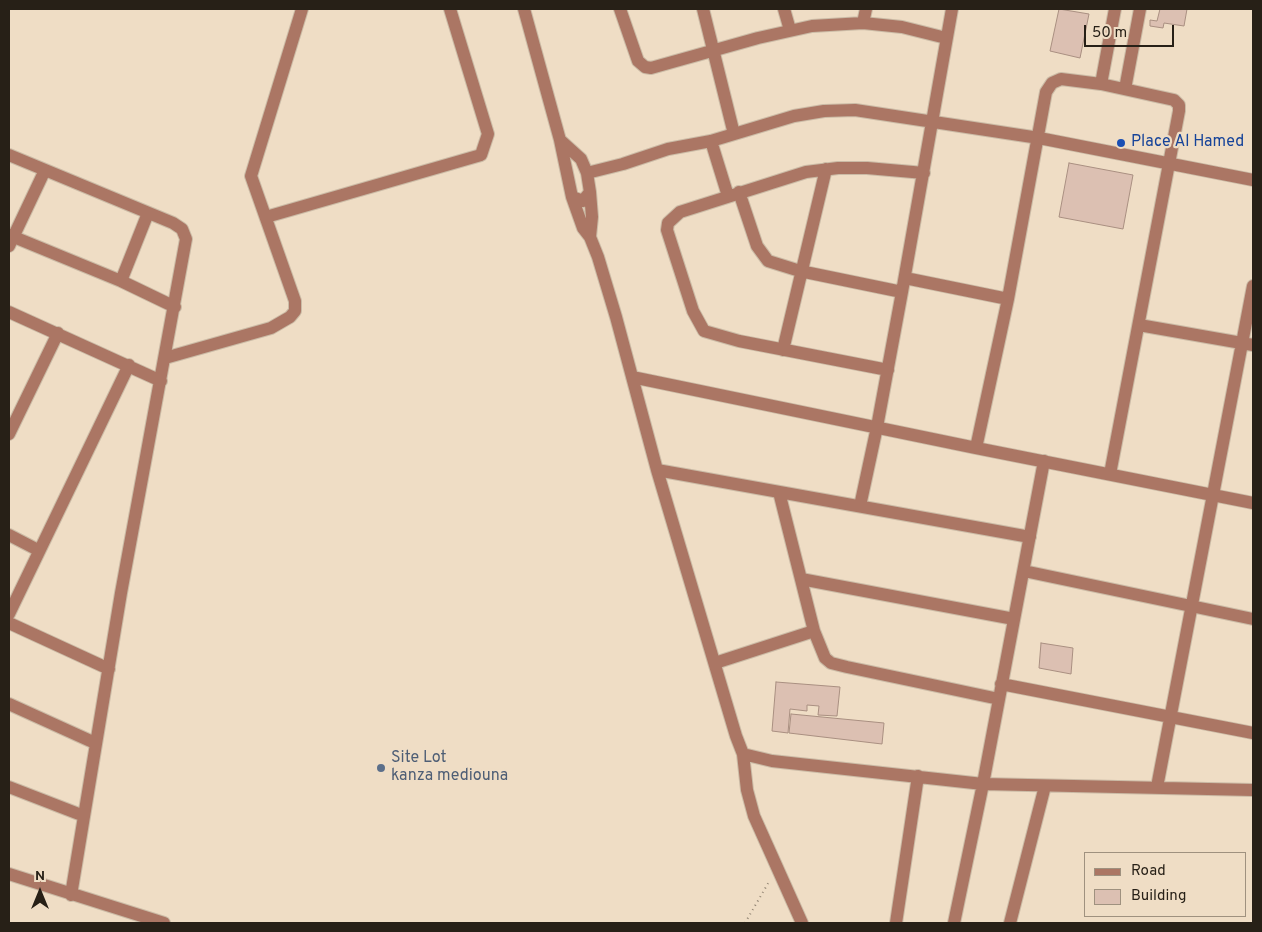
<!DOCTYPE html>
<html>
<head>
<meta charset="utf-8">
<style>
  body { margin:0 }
  #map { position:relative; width:1262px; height:932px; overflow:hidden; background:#efddc5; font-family:Overpass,sans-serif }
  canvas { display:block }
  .frame { position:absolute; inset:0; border:10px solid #272017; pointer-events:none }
  .legend { position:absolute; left:1084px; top:852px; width:162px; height:65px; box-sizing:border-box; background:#efddc5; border:1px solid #9f917f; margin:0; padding:6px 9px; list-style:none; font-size:15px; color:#272017 }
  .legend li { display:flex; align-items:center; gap:10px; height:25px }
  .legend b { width:25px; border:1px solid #9f917f }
  .north { position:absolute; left:15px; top:867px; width:50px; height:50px; -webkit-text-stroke:4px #efddc5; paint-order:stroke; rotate:0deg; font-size:14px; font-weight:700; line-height:20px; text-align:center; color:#272017 }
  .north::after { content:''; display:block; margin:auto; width:18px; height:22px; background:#272017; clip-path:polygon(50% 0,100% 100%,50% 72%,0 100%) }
  .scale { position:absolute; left:1084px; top:25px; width:90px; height:22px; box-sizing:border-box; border:2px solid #272017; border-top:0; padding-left:6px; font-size:15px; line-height:18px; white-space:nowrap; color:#272017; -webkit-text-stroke:4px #efddc5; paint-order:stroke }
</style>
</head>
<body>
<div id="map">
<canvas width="1262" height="932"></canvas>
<div class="frame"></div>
<ul class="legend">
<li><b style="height:6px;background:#ab7664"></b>Road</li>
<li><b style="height:14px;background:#dcc0b2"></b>Building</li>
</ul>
<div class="north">N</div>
<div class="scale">50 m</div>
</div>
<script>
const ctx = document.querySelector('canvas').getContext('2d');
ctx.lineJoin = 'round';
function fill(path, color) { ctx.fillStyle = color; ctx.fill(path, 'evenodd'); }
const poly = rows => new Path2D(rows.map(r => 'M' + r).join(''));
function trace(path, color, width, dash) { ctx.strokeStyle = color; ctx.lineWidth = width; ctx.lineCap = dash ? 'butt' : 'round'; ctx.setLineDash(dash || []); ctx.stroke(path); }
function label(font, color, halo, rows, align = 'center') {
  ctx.font = font + ' Overpass,sans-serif'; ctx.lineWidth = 4.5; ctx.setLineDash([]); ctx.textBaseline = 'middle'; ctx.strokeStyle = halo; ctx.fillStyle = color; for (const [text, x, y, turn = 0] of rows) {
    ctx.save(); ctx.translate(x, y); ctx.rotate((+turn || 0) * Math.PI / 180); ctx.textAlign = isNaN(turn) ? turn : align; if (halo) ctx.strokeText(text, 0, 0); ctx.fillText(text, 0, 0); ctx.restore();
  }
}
const building = poly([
  [1059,9,1089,14,1080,58,1050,51,1059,9],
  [1160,9,1187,9,1184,26,1164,23,1163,28,1150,26,1150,20,1157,21,1160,9],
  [1069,163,1133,175,1123,229,1059,217,1069,163],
  [1041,643,1073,648,1071,674,1039,668,1041,643],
  [776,682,840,687,837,716,818,715,819,706,807,705,807,711,790,709,788,733,772,731,776,682],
  [791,714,884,723,882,744,789,733,791,714]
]);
fill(building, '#dcc0b2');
trace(building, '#a98f81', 1);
const minor = poly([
  [524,9,560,140,572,197,583,201,590,192,587,173,581,159,560,140],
  [620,9,638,61,645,67,651,68,758,38,812,26,863,23,902,27,946,38],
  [703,9,734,134],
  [784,9,790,30],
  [863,23,866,9],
  [1101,84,1115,9],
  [1125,89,1140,9],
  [711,141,728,196],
  [9,155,173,223,182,229,186,239,121,593,71,895],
  [587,173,623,164,668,149,711,141,794,116,824,111,855,110,1039,138,1253,180],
  [590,192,592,217,590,237],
  [739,192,757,246,768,261,800,271,902,292,952,9],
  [572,197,583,228,590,237,598,257,616,317,657,470,736,736,743,754,747,790,754,816,802,923],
  [266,217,481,155,488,134,450,9],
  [9,235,121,281,175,307],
  [9,246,45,170],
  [905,278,1008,299],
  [121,281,148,213],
  [9,312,161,381],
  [1139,325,1253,345],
  [783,350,826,169],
  [165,358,271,328,290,317,295,311,295,301,251,176,302,9],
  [888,370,739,341,704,331,693,311,667,230,668,223,680,212,806,172,838,168,867,168,924,173],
  [632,377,976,448,1008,299,1046,92,1052,83,1061,79,1101,84,1174,100,1179,105,1179,111,1110,474],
  [9,434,58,333],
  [976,448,1253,503],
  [657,470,1030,537],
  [779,492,814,631,825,658,831,663,847,667,999,699],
  [860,506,877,427,902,292],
  [9,535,38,550],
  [1024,571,1253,619],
  [801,579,1014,619],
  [9,614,129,365],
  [9,623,109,669],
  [715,663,814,631],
  [1001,684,1253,733],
  [9,704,95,743],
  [743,754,772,761,983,784,1253,790],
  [9,787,84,816],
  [1157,787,1253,286],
  [9,874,164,923],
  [896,923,918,776],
  [954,923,983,784,1044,461],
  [1010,923,1045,786]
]);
trace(minor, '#cbbba6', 14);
trace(poly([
  [745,923,770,880]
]), '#908372', 2, [1, 4]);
trace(minor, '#ab7664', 12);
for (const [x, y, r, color] of [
  [1121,143,5,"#1a4fb4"],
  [381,768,5,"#5c6f8a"]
]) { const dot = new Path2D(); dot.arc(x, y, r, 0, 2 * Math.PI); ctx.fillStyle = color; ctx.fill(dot); trace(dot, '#efddc5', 2); }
label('16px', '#164399', '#efddc5', [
  ["Place Al Hamed",1131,143]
], 'left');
label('16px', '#4e5e75', '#efddc5', [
  ["Site Lot",391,759],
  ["kanza mediouna",391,777]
], 'left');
</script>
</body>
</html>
